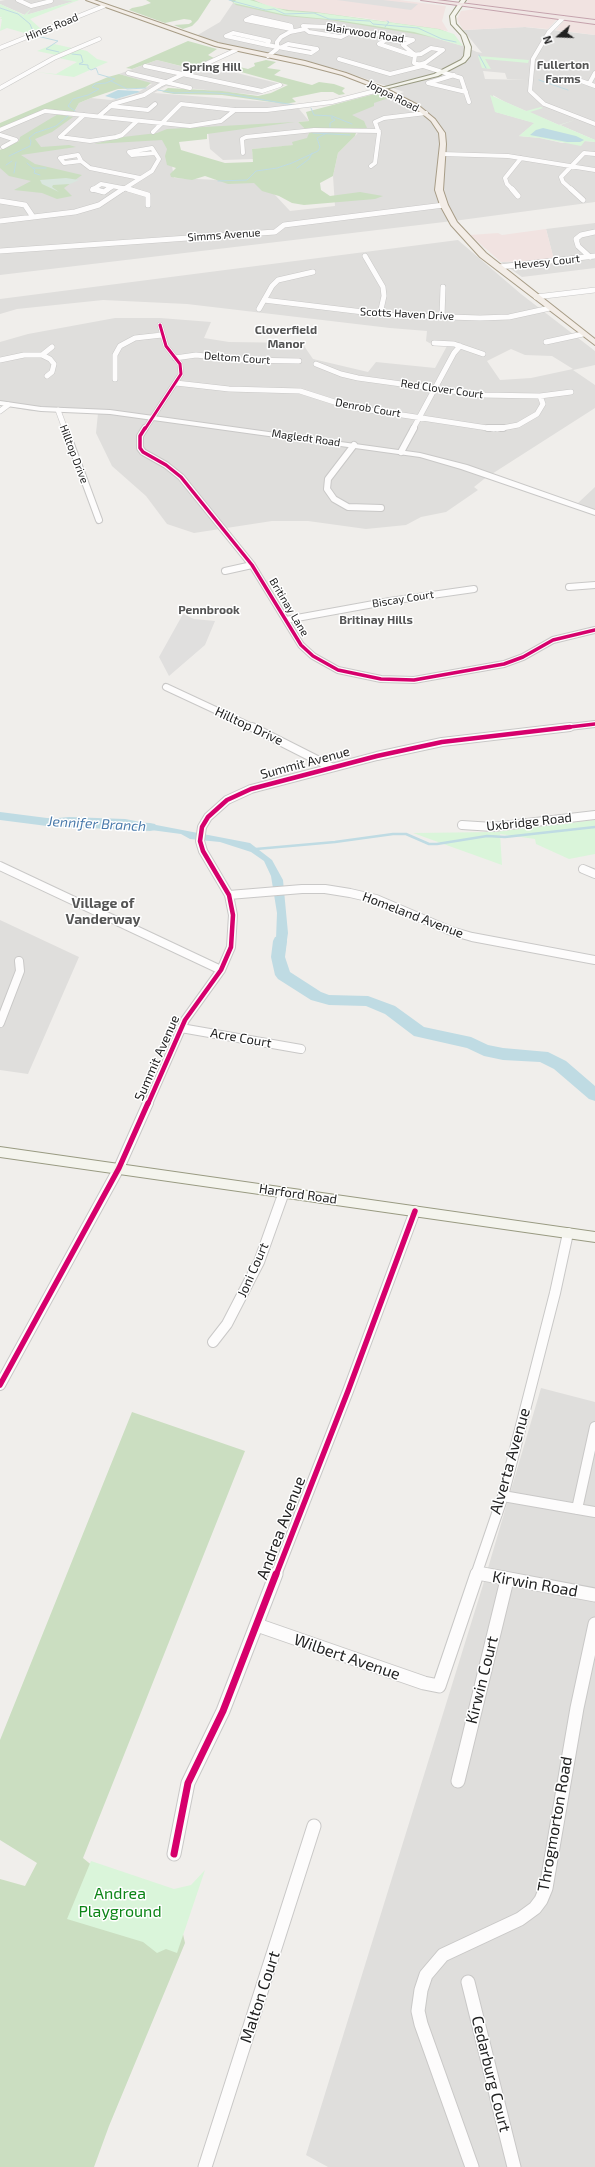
<!DOCTYPE html>
<html>
<head>
<meta charset="utf-8">
<style>
  body { margin:0 }
  #map { position:relative; width:595px; height:2167px; overflow:hidden; background:#f0eeeb; font-family:"Exo 2",sans-serif }
  canvas { display:block }
  .north { position:absolute; left:539px; top:16px; width:40px; height:40px; -webkit-text-stroke:3px #fff; paint-order:stroke; rotate:251deg; font-size:11px; font-weight:700; line-height:16px; text-align:center; color:#222 }
  .north::after { content:''; display:block; margin:auto; width:14px; height:18px; background:#222; clip-path:polygon(50% 0,100% 100%,50% 72%,0 100%) }
</style>
</head>
<body>
<div id="map">
<canvas width="595" height="2167"></canvas>
<div class="north">N</div>
</div>
<script>
const ctx = document.querySelector('canvas').getContext('2d');
ctx.lineJoin = 'round';
function fill(path, color) { ctx.fillStyle = color; ctx.fill(path, 'evenodd'); }
const poly = rows => new Path2D(rows.map(r => 'M' + r).join(''));
function trace(path, color, width, dash) { ctx.strokeStyle = color; ctx.lineWidth = width; ctx.lineCap = dash ? 'butt' : 'round'; ctx.setLineDash(dash || []); ctx.stroke(path); }
function label(font, color, halo, rows, align = 'center') {
  ctx.font = font + ' "Exo 2",sans-serif'; ctx.lineWidth = 3; ctx.setLineDash([]); ctx.textBaseline = 'middle'; ctx.strokeStyle = halo; ctx.fillStyle = color; for (const [text, x, y, turn = 0] of rows) {
    ctx.save(); ctx.translate(x, y); ctx.rotate((+turn || 0) * Math.PI / 180); ctx.textAlign = isNaN(turn) ? turn : align; if (halo) ctx.strokeText(text, 0, 0); ctx.fillText(text, 0, 0); ctx.restore();
  }
}
fill(poly([
  [5,0,78,0,26,15,31,9,25,15,0,4,0,1],
  [233,3,414,32,463,46,477,52,482,53,463,30,525,27,595,35,595,140,560,125,575,120,559,125,505,102,493,95,496,112,535,123,519,136,540,138,562,143,585,141,595,142,595,202,461,220,0,275,0,153,30,141,72,117,58,114,19,141,4,149,0,148,0,130,44,109,74,112,79,103,91,98,111,100,133,95,152,84,119,74,157,60,188,68,195,66,237,73,285,85,258,95,166,86,154,93,295,104,309,121,298,122,309,133,308,144,252,149,253,159,223,160,210,149,208,131,162,135,169,147,174,178,263,182,290,211,335,206,333,176,338,153,366,125,347,115,363,106,404,92,337,69,216,42,196,36,220,22],
  [483,71,505,73,507,79,526,80,485,79],
  [595,223,595,268,522,277,501,262,554,260,546,229],
  [458,240,521,294,595,351,595,365,573,370,595,385,595,408,484,479,474,487,478,490,446,512,421,517,406,525,366,529,308,521,272,521,194,533,167,524,146,496,112,466,96,433,98,413,31,411,0,405,0,342,28,334,115,318,160,318,211,322,204,338,229,342,302,343,313,359,368,372,376,362,435,368,447,346,433,345,426,341,427,331,390,328,187,304,103,300,17,309,0,314,0,299],
  [511,349,525,355,552,356,573,369,531,378,500,380,487,361],
  [595,487,595,510,578,503],
  [0,920,79,957,28,1074,0,1070],
  [541,1388,595,1402,595,2167,328,2167,306,2155,483,1585]
]), '#dfdedc');
fill(poly([
  [254,0,399,0,446,6,442,21,448,31,365,18,289,10,270,7],
  [467,0,595,0,595,19,468,3],
  [475,9,504,12,558,18,548,29,525,27,463,30,457,19,461,11],
  [564,20,595,24,595,35,556,30],
  [546,229,554,260,501,262,470,235,498,233,502,235]
]), '#f1e3e1');
fill(poly([
  [146,0,211,0,198,20,192,26,183,29,174,25,189,24,192,22,191,20,184,19,165,23,129,10,132,8,142,6,151,3],
  [230,0,254,0,270,7,289,10,315,12,439,29,447,32,455,42,416,34,330,20,285,16,236,5],
  [188,41,217,49,208,55,214,58,189,68,157,60,132,69,126,68],
  [266,60,276,62,267,68,281,70,274,75,312,85,319,82,334,84,345,88,342,91,345,94,339,95,333,92,321,92,292,98,296,102,285,104,222,95,174,94,162,92,168,88,222,91,258,96,271,93,288,85,216,65,227,64,248,69,255,66,254,63],
  [119,74,151,83,145,88,118,89,91,98,79,103,74,112,44,109,0,130,0,123,108,77],
  [382,92,391,97,374,103,374,106,352,115,364,121,367,128,357,130,355,136,338,153,333,176,320,183,321,190,330,196,360,192,383,196,375,199,304,205,292,203,279,196,262,191,254,183,228,184,205,176,192,180,171,177,170,174,176,168,167,165,165,156,167,149,162,140,94,144,123,137,157,133,167,129,295,122,207,134,207,139,179,142,181,150,225,163,253,162,252,149,293,145,292,142,307,138,309,133,298,122,309,121,306,112],
  [58,114,73,117,52,132,35,139,41,147,69,145,76,147,21,155,35,164,82,175,64,188,72,196,57,199,42,193,14,190,31,181,9,176,0,168,0,150,19,141,20,137],
  [132,1412,245,1451,83,1858,128,1895,179,1916,185,1943,109,2126,94,2167,0,2167,0,1879,25,1886,37,1863,0,1840,0,1740]
]), '#cbdec1');
fill(poly([
  [66,178,79,180,70,184,53,185,52,187,59,192,42,184,40,180]
]), '#d9e6de');
fill(poly([
  [61,0,79,0,30,19,41,29,28,34,7,28,0,31,2,19,0,19,2,17,0,17,0,4,24,15,31,9,26,15,74,1],
  [236,0,250,0,287,11,320,13,438,29,454,34,463,46,414,32,337,20,286,15,233,3],
  [54,44,72,48,56,55,37,51],
  [79,49,87,51,97,59,108,62,74,77,36,72,56,74,77,62,59,58],
  [478,56,529,60,528,63,485,59,491,69,482,68],
  [490,95,526,111,541,107,543,108,530,112,559,125,575,120,560,125,595,140,595,142,585,141,581,146,540,138,519,136,534,123,495,112],
  [595,820,595,854,569,859,536,844,535,839,500,834,502,865,413,833,495,832],
  [91,1861,174,1889,191,1885,205,1870,177,1953,166,1949,157,1953,143,1942,67,1919]
]), '#daf5da');
fill(poly([
  [337,0,383,0,418,4,411,10],
  [183,614,194,619,215,621,205,645,169,676,159,657]
]), '#e0dfde');
fill(poly([
  [118,90,138,91,140,92,116,99,105,96],
  [543,128,576,136,584,140,580,142,567,142,530,135,536,130],
  [0,817,15,817,36,820,69,817,125,819,250,843,272,860,283,880,288,933,285,953,281,960,275,965,277,913,271,876,264,861,251,852,220,842,190,839,181,834,136,828,114,822,78,820,35,824,9,819,0,820]
]), '#bfdbe3');
trace(poly([
  [229,0,266,10,274,9,285,14,314,13,329,19,370,21,373,24,418,28,442,39,456,42],
  [0,8,18,14,30,24,32,29,38,32],
  [385,27,389,22,387,21],
  [38,34,37,36,58,41,46,49,59,52],
  [72,54,81,55,83,62,79,64,88,65,88,68,91,70,96,68,98,73],
  [479,55,486,68],
  [539,80,568,90],
  [111,81,127,89,146,88],
  [158,90,175,93,203,92,229,94,294,105],
  [311,108,314,115,332,116,352,124],
  [75,111,68,106,73,99,88,95,99,89,92,87,95,84,106,83,115,79,98,74],
  [330,127,330,123,335,120,331,118,333,117],
  [313,133,350,135],
  [9,156,30,146,31,141,29,138,35,133,56,126,68,116],
  [27,163,35,170,34,173,40,175],
  [6,165,12,161],
  [33,168,46,168],
  [297,168,309,159,312,153],
  [14,173,16,162],
  [218,181,247,180,256,171,277,168,292,163,318,151,320,147,317,138,327,133]
]), '#bfdbe3', 1);
trace(poly([
  [256,849,335,842,393,834,406,834,429,844,437,844,487,836,505,837,595,827]
]), '#bfdbe3', 2.5);
fill(poly([
  [0,812,47,818,150,823,155,824,157,827,155,830,150,831,47,826,0,820,0,812],
  [280,936,285,937,287,941,285,957,290,972,321,992,329,995,368,996,395,1006,424,1027,471,1037,488,1045,503,1048,548,1052,566,1061,595,1086,595,1101,589,1099,554,1069,540,1062,503,1060,484,1056,467,1048,414,1036,385,1014,366,1006,329,1005,311,1000,278,979,275,975,271,957,273,941,275,937,280,936]
]), '#bfdbe3');
const minorFar5 = poly([
  [18,0,31,6,51,1,49,0],
  [563,18,549,32,533,59,530,91,544,104,595,124],
  [291,29,246,20,252,17,288,25,291,26,292,31],
  [305,29,309,32,341,37,349,33],
  [233,33,269,41,267,45,226,36,233,33],
  [392,40,387,39,379,44,412,55,421,54,431,48,443,50,425,63,418,65],
  [267,45,311,53,317,49,288,44,282,47],
  [0,48,104,6],
  [268,56,277,49,277,42,281,37,290,32,305,29,303,26,327,27,413,40,403,45,415,55,414,63,461,78,469,102],
  [339,59,390,74,422,66],
  [145,66,262,91,280,85],
  [128,73,190,88],
  [454,75,428,83,466,92],
  [573,78,595,86],
  [589,84,595,73],
  [0,88,54,58,99,39],
  [110,106,148,110,155,104],
  [84,115,60,137,90,141,116,137,122,135,137,121],
  [99,116,113,104,144,95,160,85,236,50],
  [0,130,45,111,190,126,221,121,235,110],
  [153,132,181,104,235,110,267,110,332,102,383,89],
  [0,135,16,140,3,147],
  [243,153,242,139,246,137,314,130,379,131],
  [442,154,508,156,595,170],
  [78,155,81,161,64,163,60,158,78,155],
  [81,161,90,168,140,178],
  [371,166,375,163,379,133,375,122,384,118,426,113],
  [94,190,92,190,101,184,133,190],
  [107,190,112,187],
  [122,190,152,171,159,159,152,148,129,152,132,155,155,153],
  [513,190,507,184,505,178,521,158],
  [572,190,563,182,561,177,584,153,595,154]
]);
const minorFar4 = poly([
  [93,189,104,192,108,189],
  [128,189,148,195,148,205],
  [512,189,518,196],
  [571,189,583,200],
  [0,201,25,205,33,217],
  [0,221,75,212,99,205,123,189],
  [0,251,275,232,284,225,444,205],
  [365,256,383,287,384,296,380,314],
  [590,257,578,246,576,239,581,235,595,232],
  [499,267,595,256],
  [536,297,595,290],
  [264,300,388,315,480,318,509,317,550,308],
  [259,309,272,286,278,280,313,272],
  [442,316,443,287],
  [546,342,583,334],
  [434,343,454,344,483,354],
  [42,355,52,347],
  [175,358,196,355,242,360,299,361],
  [0,360,24,355,42,355,50,359,54,364,52,372,47,376],
  [316,364,341,374,358,378,481,395,540,396,571,392],
  [115,379,115,355,120,346,135,338,162,335],
  [176,383,229,389,300,391,350,407,494,429],
  [58,410,65,429],
  [0,411,8,405],
  [145,429,181,374,180,364,166,346,160,325],
  [413,429,454,353,460,346],
  [497,429,518,425,537,414,543,404,540,396]
]);
const minorFar3 = poly([
  [65,428,99,520],
  [145,428,140,436,140,448,143,452,166,465,181,477,252,565,301,645,313,656,338,670,381,679,414,680,504,664,523,657,553,640,595,630],
  [488,428,503,428],
  [354,445,328,479,327,489,334,499,348,507,381,508],
  [401,452,414,428],
  [225,571,252,565],
  [569,587,595,585],
  [286,620,390,601,474,589],
  [166,687,254,728],
  [561,728,595,724]
]);
const minorFar2 = poly([
  [252,727,331,767],
  [462,825,493,827,595,815],
  [0,866,221,970],
  [583,869,595,874],
  [229,895,302,889,325,889,350,893,376,899,451,931,472,937,595,960],
  [0,1023,20,971,19,961],
  [181,1028,301,1049],
  [148,1104,185,1020,221,970,231,947,233,915,229,895,203,851,200,841,202,827,208,817,227,800,251,789,377,756,442,742,570,727]
]);
const minorFar1 = poly([
  [213,1342,227,1324,259,1262,284,1192],
  [0,1385,119,1168,148,1103],
  [503,1496,595,1512],
  [577,1509,595,1427],
  [476,1573,489,1575],
  [276,1575,348,1391,415,1211],
  [476,1575,503,1496,555,1293,568,1233]
]);
const minor = poly([
  [483,1574,595,1595],
  [257,1625,424,1683,439,1686,477,1574],
  [458,1781,507,1580],
  [174,1854,188,1783,223,1711,276,1574],
  [468,1982,514,2167],
  [205,2167,314,1826],
  [472,2167,421,2024,418,2011,421,1990,426,1975,443,1955,520,1919,535,1908,541,1900,546,1888,577,1708,595,1624]
]);
const tertiary = poly([
  [0,401,41,407,110,410,420,453,467,465,595,510,595,515,461,469,420,457,110,414,41,411,0,405,0,401]
]);
const secondary = poly([
  [461,0,466,0,455,16,456,24,466,35,471,47,470,56,465,62,438,76,381,90,381,88,434,74,461,60,464,56,465,47,461,35,451,24,450,16,461,0],
  [0,1147,595,1232,595,1242,0,1157,0,1147]
]);
const primary = poly([
  [86,0,94,0,218,43,305,61,346,73,385,88,418,105,435,119,445,133,446,144,443,190,448,205,457,222,486,253,595,339,595,345,480,257,451,225,440,205,435,190,440,144,439,133,431,121,414,107,381,90,342,75,304,65,215,46,86,0]
]);
const trunk = poly([
  [421,0,437,0,595,20,595,24,421,0]
]);
trace(minorFar5, '#c9c8c7', 5);
trace(minorFar4, '#c9c8c7', 6);
trace(minorFar3, '#c9c8c7', 8);
trace(minorFar2, '#c9c8c7', 10);
trace(minorFar1, '#c9c8c7', 12);
trace(minor, '#c9c8c7', 15);
trace(tertiary, '#c9c8c7', 2);
trace(secondary, '#999a82', 2);
trace(primary, '#a79c86', 2);
trace(trunk, '#c5a2ac', 2);
trace(minorFar5, '#fdfcfc', 4);
trace(minorFar4, '#fdfcfc', 5);
trace(minorFar3, '#fdfcfc', 6);
trace(minorFar2, '#fdfcfc', 8);
trace(minorFar1, '#fdfcfc', 10);
trace(minor, '#fdfcfc', 13);
fill(tertiary, '#fdfcfc');
fill(secondary, '#f4f4ed');
fill(primary, '#f3ede7');
fill(trunk, '#f0e6e4');
trace(poly([
  [145,429,181,374,180,364,166,346,160,325]
]), '#d6006c', 3);
trace(poly([
  [145,428,140,436,140,448,143,452,166,465,181,477,252,565,301,645,313,656,338,670,381,679,414,680,504,664,523,657,553,640,595,630],
  [561,728,595,724]
]), '#d6006c', 3.5);
trace(poly([
  [148,1104,185,1020,221,970,231,947,233,915,229,895,203,851,200,841,202,827,208,817,227,800,251,789,377,756,442,742,570,727]
]), '#d6006c', 4.5);
trace(poly([
  [0,1385,119,1168,148,1103],
  [276,1575,348,1391,415,1211]
]), '#d6006c', 5.5);
trace(poly([
  [174,1854,188,1783,223,1711,276,1574]
]), '#d6006c', 7);
label('11px', '#222', '#fff', [
  ["Hines Road",52,27,-22],
  ["Blairwood Road",365,33,9],
  ["Joppa Road",393,96,27],
  ["Simms Avenue",224,235,-4],
  ["Hevesy Court",547,262,-6],
  ["Scotts Haven Drive",407,314,3],
  ["Deltom Court",237,358,4],
  ["Red Clover Court",442,389,8],
  ["Denrob Court",368,408,10],
  ["Magledt Road",306,438,8],
  ["Hilltop Drive",74,454,69],
  ["Biscay Court",403,599,-9],
  ["Britinay Lane",289,607,59]
]);
label('bold 12px', '#555', '#fff', [
  ["Fullerton",563,65],
  ["Farms",563,79],
  ["Spring Hill",212,67],
  ["Cloverfield",286,330],
  ["Manor",286,344],
  ["Pennbrook",209,610],
  ["Britinay Hills",376,620]
]);
label('13px', '#222', '#fff', [
  ["Hilltop Drive",249,726,25],
  ["Summit Avenue",305,763,-15],
  ["Uxbridge Road",529,822,-6],
  ["Homeland Avenue",413,915,21],
  ["Acre Court",241,1038,10],
  ["Summit Avenue",157,1058,-66],
  ["Harford Road",298,1194,8],
  ["Joni Court",253,1270,-66]
]);
label('italic 14px', '#4a7aab', '#fff', [
  ["Jennifer Branch",97,824,3]
]);
label('bold 14px', '#555', '#fff', [
  ["Village of",103,903],
  ["Vanderway",103,919]
]);
label('16px', '#222', '#fff', [
  ["Alverta Avenue",510,1461,-74],
  ["Andrea Avenue",281,1528,-69],
  ["Kirwin Road",535,1584,10],
  ["Wilbert Avenue",347,1657,19],
  ["Kirwin Court",482,1680,-76],
  ["Throgmorton Road",555,1824,-80],
  ["Malton Court",260,1997,-72],
  ["Cedarburg Court",491,2074,76]
]);
label('16px', '#0c8416', '#fff', [
  ["Andrea",120,1894],
  ["Playground",120,1912]
]);
</script>
</body>
</html>
